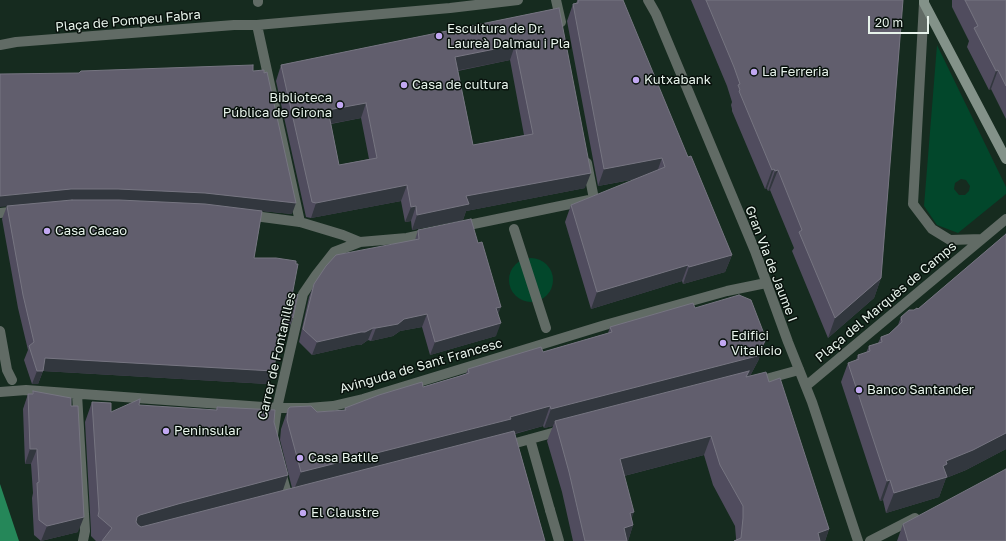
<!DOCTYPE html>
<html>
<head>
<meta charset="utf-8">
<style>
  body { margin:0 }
  #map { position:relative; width:1006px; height:541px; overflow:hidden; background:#162b1f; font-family:"Golos Text",sans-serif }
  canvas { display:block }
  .scale { position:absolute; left:868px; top:16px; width:61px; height:18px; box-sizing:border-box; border:2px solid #e7f3eb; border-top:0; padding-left:5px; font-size:12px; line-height:14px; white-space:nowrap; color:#e7f3eb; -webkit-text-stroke:3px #08110c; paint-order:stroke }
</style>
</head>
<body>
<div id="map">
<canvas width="1006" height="541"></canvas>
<div class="scale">20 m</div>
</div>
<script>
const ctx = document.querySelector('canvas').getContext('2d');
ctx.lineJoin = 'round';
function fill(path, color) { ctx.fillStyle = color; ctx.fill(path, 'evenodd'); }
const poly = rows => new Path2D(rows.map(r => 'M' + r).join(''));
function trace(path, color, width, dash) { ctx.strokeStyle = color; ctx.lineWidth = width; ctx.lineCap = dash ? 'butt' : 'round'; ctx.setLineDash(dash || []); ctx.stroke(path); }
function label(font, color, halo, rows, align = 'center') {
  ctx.font = font + ' "Golos Text",sans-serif'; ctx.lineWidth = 3; ctx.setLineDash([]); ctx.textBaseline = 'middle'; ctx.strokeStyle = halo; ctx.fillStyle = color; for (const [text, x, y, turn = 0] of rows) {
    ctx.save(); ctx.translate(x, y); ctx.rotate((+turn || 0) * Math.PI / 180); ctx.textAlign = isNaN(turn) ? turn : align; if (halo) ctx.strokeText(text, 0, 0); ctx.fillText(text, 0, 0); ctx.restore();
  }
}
fill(poly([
  [937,45,1006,187,1006,194,958,233,937,225,924,206],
  [961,179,966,180,970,186,969,191,965,195,959,195,954,189,955,183],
  '509 280a22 22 0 1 1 44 0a22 22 0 1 1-44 0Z'
]), '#02472b');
fill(poly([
  [0,484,19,541,0,541]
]), '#258759');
trace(poly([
  [258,0,258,2],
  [0,213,18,211],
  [247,215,300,222],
  [514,229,546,328],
  [755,382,799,370],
  [273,435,277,408],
  [530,439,550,510],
  [505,446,563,430],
  [281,472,289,501]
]), '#616b65', 10);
trace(poly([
  [556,0,561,22],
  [648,0,656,14,755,251,788,342,812,402,858,541],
  [924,3,913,204,932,229,950,240,982,239],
  [257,25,300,222,343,235,360,242],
  [0,45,16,42,234,25,257,25,450,8,518,0],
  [459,227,594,199,587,163],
  [0,331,7,370,12,380],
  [806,386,1006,219],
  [0,392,26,390,277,408,308,408,333,406,363,399,605,325,727,291,766,283],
  [77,394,85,531,83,541],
  [277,408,303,294,316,275,334,252,360,242,407,238,430,233],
  [550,510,559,541],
  [870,541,915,518]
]), '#616b65', 10);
trace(poly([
  [924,0,924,3,1006,159]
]), '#839289', 10);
fill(poly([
  [578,0,688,157,732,255,725,272,683,284,682,281,591,309,565,222,571,205,636,179,598,186,567,21,573,4,576,3],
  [691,0,903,0,881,278,874,298,828,338,792,251,794,248,770,190,768,191,767,189,765,189,732,111,732,109,731,105,732,102,727,86],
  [952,0,1006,0,1006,119,991,89,989,90,967,47,969,41,952,7],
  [559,8,585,188,466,211,463,220,412,230,411,221,405,222,401,201,311,218,306,217,276,81,281,65],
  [510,60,524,135,473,145,458,71],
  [361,118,369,159,339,165,331,124],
  [253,71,292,214,262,211,254,258,291,301,293,318,288,331,283,326,268,384,43,371,38,384,32,384,24,360,28,350,18,308,2,219,7,206],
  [418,230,498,314,496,336,430,355,422,327,400,331,393,336,371,341,368,340,361,345,356,345,312,355,299,342,309,297,314,284,415,240],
  [1006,234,1006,449,966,470,946,478,939,497,886,513,883,500,880,501,841,382,848,363,856,360,858,355,866,353,869,346,878,343,881,337,889,334,898,325,901,317,914,310,918,309],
  [695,308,759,359,750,376,747,377,769,382,829,529,825,541,734,541,736,540,736,538,735,526,713,485,704,455,624,476,633,525,628,541,573,541,562,492,547,441,553,426,544,428,543,426,515,434,545,541,96,541,91,536,91,531,85,422,92,402,111,412,216,410,217,407,274,422,283,491,292,488,280,440,281,429,288,409,317,412,344,410,345,408,423,387,466,374,468,369,543,352,608,333,610,327],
  [33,391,78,532,41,541,34,535,32,498,33,493,31,464,25,464,23,409,28,394,32,394],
  [903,524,1006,541,897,541]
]), '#504c5e');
fill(poly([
  [515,45,510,60,450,72,455,57],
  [998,70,991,89,989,90,996,71],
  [366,103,361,118,323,125,328,110],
  [662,158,656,175,598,186,604,169],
  [774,169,767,189,765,189,772,170],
  [778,170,770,190,768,191,775,171],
  [591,173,585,188,466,211,463,220,412,230,417,215,466,196],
  [407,185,401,201,311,218,316,203],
  [71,189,118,189,205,193,296,203,292,214,201,205,66,201,0,207,0,196],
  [416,206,411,221,405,222,411,207],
  [732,255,725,272,683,284,689,267],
  [688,265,682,281,591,309,597,292],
  [881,278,874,298,828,338,835,318],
  [501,307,496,320,496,308],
  [427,314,422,327,400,331,393,336,371,341,376,328,404,319],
  [501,323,496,336,430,355,435,342],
  [373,328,368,340,361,345,356,345,312,355,317,342,361,332],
  [766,339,759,359,750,376,748,376,742,391,555,421,553,426,544,428,551,409],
  [45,358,273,371,268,384,43,371,38,384,32,384,37,371],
  [550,406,543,426,293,492,301,472],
  [1006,433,1006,449,966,470,946,478,939,497,886,513,894,493,943,466,946,461],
  [711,436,704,455,612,479,620,459],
  [30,449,37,449,31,464,25,464],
  [288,475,281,496,133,535,137,517,140,515,178,504],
  [890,480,883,500,880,501,887,481],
  [634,512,629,526,633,525,628,541,619,541,630,513],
  [84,517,78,532,41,541,47,526],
  [829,529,825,541,815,541,818,533]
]), '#32373e');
const building = poly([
  [578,0,623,0,688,157,691,156,732,255,689,267,688,265,597,292,571,205,665,167,662,158,604,169,573,4,578,3,578,0],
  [706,0,903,0,881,278,835,318,799,232,802,230,778,170,775,171,774,169,772,170,739,91,740,90,738,85,740,84,734,67,706,0],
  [965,0,1006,0,1006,86,998,70,996,71,974,28,978,26,965,0],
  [559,8,591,173,466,196,469,204,417,215,416,206,411,207,407,185,316,203,312,202,281,65,559,8],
  [515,45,533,134,473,145,455,57,515,45],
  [366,103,377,158,339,165,328,110,366,103],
  [253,65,253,71,264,70,264,73,267,72,296,203,205,193,118,189,71,189,0,196,0,74,79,73,81,71,253,65],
  [72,200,119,200,205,204,262,211,254,258,276,258,296,261,296,264,298,264,291,301,298,294,293,318,286,311,273,371,45,358,43,371,37,371,29,346,34,342,23,295,7,206,72,200],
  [471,219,478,243,482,242,501,307,496,308,501,323,435,342,427,314,404,319,398,324,376,328,373,328,365,332,361,332,317,342,303,329,314,284,326,266,336,255,419,239,418,230,471,219],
  [1006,234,1006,433,973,450,946,461,947,464,943,466,947,477,894,493,890,480,887,481,848,363,859,359,858,355,870,351,869,346,882,342,881,337,889,334,902,322,901,317,909,310,914,310,917,308,918,309,1006,234],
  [739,295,751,300,766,339,757,356,551,409,550,406,510,417,511,419,301,472,287,420,288,409,290,407,311,406,317,412,346,410,345,408,379,395,422,382,423,387,460,376,469,373,468,369,541,347,543,352,612,332,610,327,693,303,695,308,739,295],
  [749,371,746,377,766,372,769,382,780,378,829,529,818,533,820,541,734,541,741,538,743,518,743,506,720,465,711,436,620,459,634,512,630,513,633,525,624,528,627,541,585,541,569,472,555,421,749,371],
  [33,391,71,398,71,406,78,406,84,517,47,526,39,520,37,483,39,482,37,449,30,449,28,394,33,394,33,391],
  [140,399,139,405,217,410,217,407,275,410,274,422,288,475,178,504,140,515,137,517,136,522,138,525,141,527,514,431,545,541,102,541,112,528,98,516,99,511,92,402,111,403,111,412,140,399],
  [1006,469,1006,541,908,541,903,524,1006,469]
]);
fill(building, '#615e6d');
trace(building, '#767581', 1);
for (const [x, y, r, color] of [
  [439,36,4,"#c2a8f2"],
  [754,72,4,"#c2a8f2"],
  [636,80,4,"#c2a8f2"],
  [404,85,4,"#c2a8f2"],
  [340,105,4,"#c2a8f2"],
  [47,231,4,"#c2a8f2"],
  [723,343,4,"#c2a8f2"],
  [859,390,4,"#c2a8f2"],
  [166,431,4,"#c2a8f2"],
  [300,458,4,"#c2a8f2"],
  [303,513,4,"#c2a8f2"]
]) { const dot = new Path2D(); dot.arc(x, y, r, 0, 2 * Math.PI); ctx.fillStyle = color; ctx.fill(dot); trace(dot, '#08110c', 1.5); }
label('13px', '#e7f3eb', '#08110c', [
  ["Plaça de Pompeu Fabra",128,21,-5],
  ["Gran Via de Jaume I",771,264,69],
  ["Plaça del Marquès de Camps",886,302,-40],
  ["Carrer de Fontanilles",277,356,-77],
  ["Avinguda de Sant Francesc",421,366,-16]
]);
label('13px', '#e7f3eb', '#08110c', [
  ["Escultura de Dr.",447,29],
  ["Laureà Dalmau i Pla",447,44],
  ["La Ferreria",762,72],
  ["Kutxabank",644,80],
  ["Casa de cultura",412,85],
  ["Biblioteca",332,98,"right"],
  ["Pública de Girona",332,113,"right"],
  ["Casa Cacao",55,231],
  ["Edifici",731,336],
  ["Vitalicio",731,351],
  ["Banco Santander",867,390],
  ["Peninsular",174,431],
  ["Casa Batlle",308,458],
  ["El Claustre",311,513]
], 'left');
</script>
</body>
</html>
